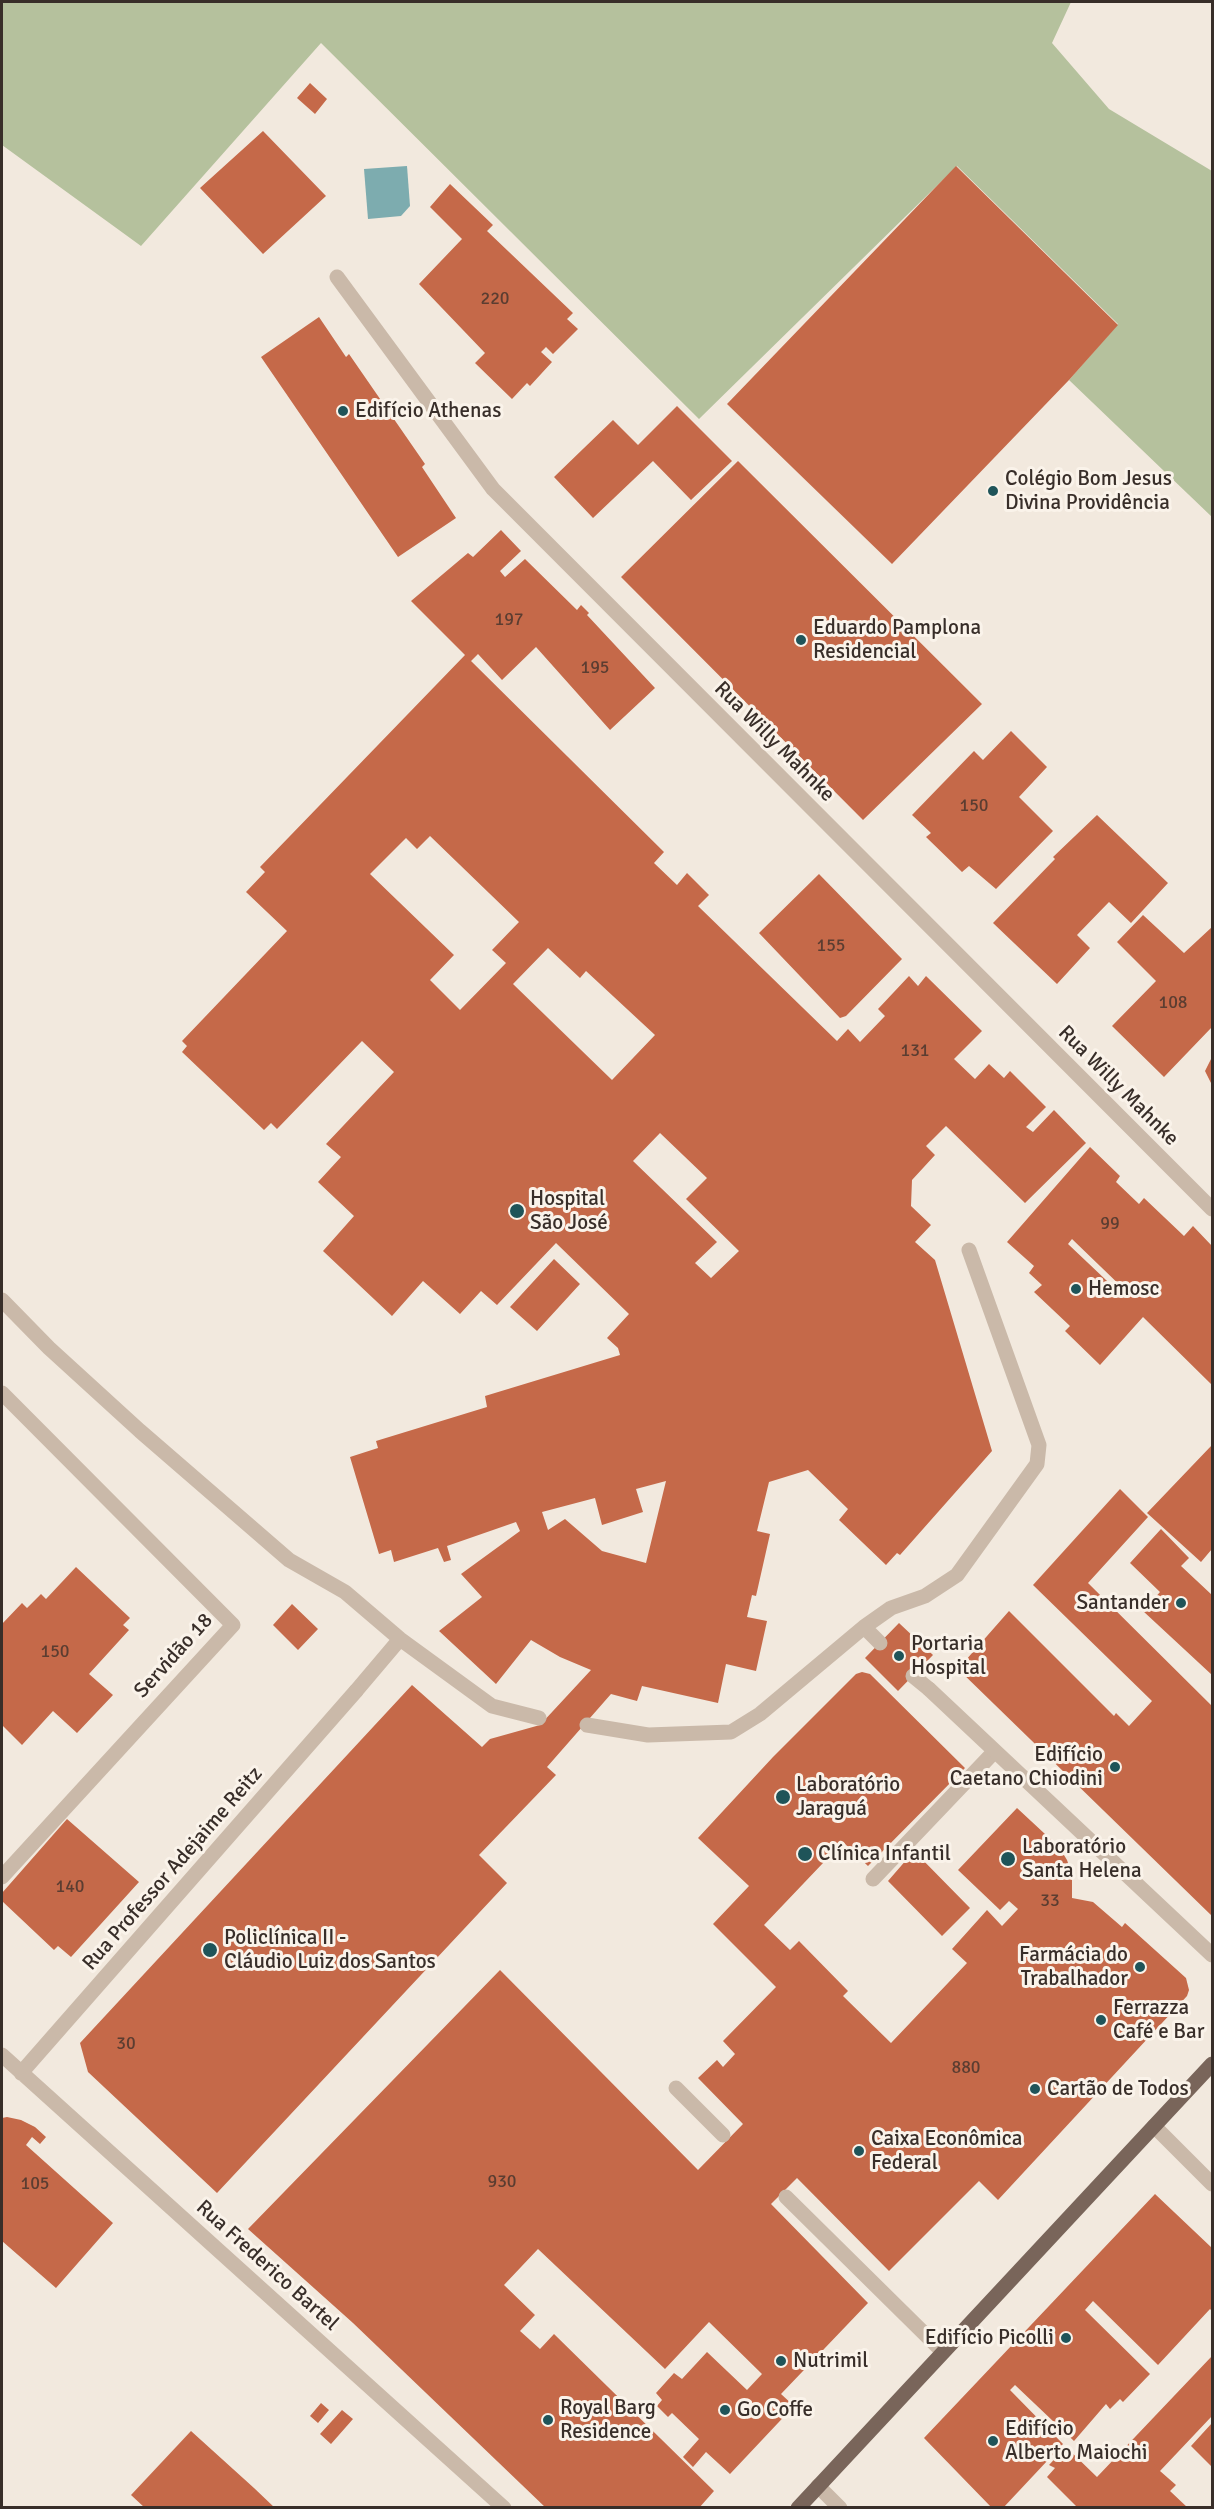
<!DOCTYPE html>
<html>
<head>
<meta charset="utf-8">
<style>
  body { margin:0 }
  #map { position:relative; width:1214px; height:2509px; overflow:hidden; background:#f2e9de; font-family:Signika,sans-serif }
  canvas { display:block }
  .frame { position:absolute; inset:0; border:3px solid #382e29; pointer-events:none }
</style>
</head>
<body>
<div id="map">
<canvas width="1214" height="2509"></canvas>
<div class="frame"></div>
</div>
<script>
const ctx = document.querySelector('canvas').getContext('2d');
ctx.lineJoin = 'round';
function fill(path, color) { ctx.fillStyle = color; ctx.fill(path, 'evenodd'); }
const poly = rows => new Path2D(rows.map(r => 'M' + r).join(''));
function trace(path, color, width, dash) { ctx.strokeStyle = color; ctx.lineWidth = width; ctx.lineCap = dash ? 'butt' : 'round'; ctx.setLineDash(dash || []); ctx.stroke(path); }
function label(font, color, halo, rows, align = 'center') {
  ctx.font = font + ' Signika,sans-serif'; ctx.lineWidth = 6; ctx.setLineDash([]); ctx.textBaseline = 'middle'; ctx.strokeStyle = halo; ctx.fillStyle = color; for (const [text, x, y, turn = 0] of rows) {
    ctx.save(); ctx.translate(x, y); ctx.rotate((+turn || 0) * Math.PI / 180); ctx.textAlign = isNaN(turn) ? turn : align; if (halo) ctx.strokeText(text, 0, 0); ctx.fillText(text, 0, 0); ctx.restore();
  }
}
fill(poly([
  [2,2,1071,2,1052,43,1109,109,1212,171,1212,517,1069,380,1118,324,957,166,699,419,321,43,141,246,2,145]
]), '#b5c19d');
fill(poly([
  [407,166,410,206,401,216,368,219,364,169]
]), '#7dacaf');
fill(poly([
  [310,83,327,99,315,114,297,98],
  [263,131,326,196,263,254,200,188],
  [956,166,1118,325,1069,380,892,564,727,404],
  [450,184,493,225,487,231,573,313,567,319,578,329,553,354,546,347,541,352,552,362,530,386,527,383,512,399,475,363,485,353,419,284,462,239,430,207],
  [319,317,346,357,349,354,425,464,422,467,456,518,398,557,261,357],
  [677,406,732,461,691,500,653,461,593,518,554,477,613,420,638,445],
  [738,461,982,704,863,820,621,577],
  [501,530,521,551,500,571,505,577,525,559,577,610,581,605,589,613,587,615,655,688,610,730,536,647,502,680,478,654,471,661,664,852,654,863,677,885,687,873,709,895,698,906,837,1041,848,1029,860,1042,885,1016,878,1009,909,976,918,986,926,976,982,1031,954,1059,975,1079,989,1064,1004,1078,1010,1071,1046,1107,1026,1127,1033,1132,1054,1110,1086,1143,1025,1203,946,1126,926,1146,935,1155,912,1180,911,1206,931,1225,915,1242,935,1260,992,1451,900,1555,897,1553,886,1565,839,1520,848,1509,808,1470,769,1482,757,1531,770,1534,756,1596,752,1595,747,1617,767,1621,756,1671,726,1664,718,1703,642,1686,637,1701,611,1694,547,1767,556,1775,479,1855,507,1883,217,2193,88,2072,80,2043,412,1685,482,1747,490,1739,540,1725,591,1670,560,1657,531,1640,496,1684,439,1631,482,1597,461,1574,520,1531,516,1522,447,1546,451,1560,444,1562,438,1548,394,1562,391,1550,379,1554,350,1457,378,1448,376,1441,487,1407,485,1396,620,1355,618,1348,607,1338,629,1314,556,1243,497,1305,481,1291,460,1314,423,1281,392,1316,323,1251,354,1216,318,1182,341,1157,326,1144,394,1072,362,1041,277,1129,271,1123,264,1130,182,1052,187,1046,182,1041,287,931,246,892,265,872,260,867,465,655,411,601,468,553,473,557],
  [430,836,519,922,492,950,506,963,460,1010,430,980,454,955,370,874,406,838,417,849],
  [548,948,580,978,586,971,655,1035,612,1080,513,984],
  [660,1133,707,1178,686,1199,739,1251,711,1278,695,1263,717,1242,633,1161],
  [666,1481,646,1563,602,1551,565,1519,548,1530,542,1512,595,1498,602,1525,643,1512,636,1489],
  [1011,731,1047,767,1019,797,1053,831,996,889,969,866,962,872,926,837,931,833,912,815,974,751,983,760],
  [1097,815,1168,883,1131,923,1109,902,1077,935,1090,948,1057,984,993,923,1055,859,1053,857],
  [819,874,902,959,846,1016,840,1018,759,933],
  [1143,915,1184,953,1212,927,1212,1027,1164,1077,1112,1026,1156,981,1117,942],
  [1212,1057,1212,1085,1205,1071],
  [1090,1147,1120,1176,1116,1182,1139,1204,1144,1198,1184,1236,1193,1226,1212,1246,1212,1385,1143,1317,1100,1365,1065,1331,1070,1326,1034,1292,1042,1285,1029,1273,1034,1266,1007,1242],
  [1072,1239,1129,1294,1125,1298,1068,1244],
  [554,1259,580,1284,537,1331,510,1307],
  [1212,1445,1212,1549,1201,1562,1147,1513],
  [1120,1489,1148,1517,1088,1583,1212,1706,1212,1916,958,1669,1009,1611,1114,1716,1116,1713,1129,1726,1152,1701,1033,1585],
  [1161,1529,1189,1558,1181,1566,1212,1595,1212,1675,1143,1611,1160,1592,1130,1563],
  [76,1567,130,1618,123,1625,129,1630,89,1674,113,1695,77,1733,53,1711,22,1745,2,1725,2,1624,22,1603,27,1608,41,1594,46,1599],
  [292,1604,318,1629,298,1650,273,1625],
  [899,1623,933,1655,898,1691,865,1658],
  [862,1672,870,1674,965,1768,868,1866,843,1842,764,1925,790,1950,799,1941,848,1991,843,1996,891,2043,967,1963,952,1949,987,1910,1002,1926,1018,1909,1009,1901,1000,1910,958,1870,1017,1808,1059,1847,1067,1860,1072,1875,1072,1898,1093,1902,1122,1927,1125,1923,1186,1978,1189,1990,1187,1996,998,2200,979,2181,889,2271,797,2178,771,2204,868,2303,781,2394,794,2406,730,2474,706,2452,693,2467,683,2457,699,2439,672,2413,668,2417,657,2406,662,2400,656,2393,674,2373,682,2379,707,2352,747,2390,762,2374,709,2322,665,2369,538,2249,504,2285,535,2315,520,2331,540,2349,554,2334,714,2491,699,2508,546,2508,353,2323,248,2229,500,1970,698,2170,743,2124,698,2078,717,2060,723,2067,735,2054,723,2041,776,1987,713,1924,749,1886,698,1838,773,1757,856,1674],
  [67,1819,139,1882,71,1957,58,1946,54,1950,2,1901,2,1893],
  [914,1851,970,1908,942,1936,888,1881],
  [7,2117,21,2120,35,2127,46,2137,40,2144,32,2137,26,2145,113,2223,56,2288,2,2241,2,2118],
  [1155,2194,1212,2248,1212,2311,1210,2309,1158,2365,1093,2301,1085,2310,1150,2374,1123,2402,1120,2399,1110,2409,1106,2404,1074,2441,1015,2385,1010,2390,1063,2444,1003,2508,992,2508,924,2438],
  [1212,2356,1212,2416,1160,2471,1176,2485,1170,2491,1188,2508,1078,2508,1047,2477,1055,2468,1049,2465,1066,2447,1097,2477],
  [321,2403,329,2410,318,2423,310,2416],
  [342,2410,353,2419,331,2444,320,2434],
  [1212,2423,1212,2467,1191,2446],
  [191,2431,254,2488,275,2508,145,2508,131,2495]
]), '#c56949');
trace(poly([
  [2,1300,49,1348,140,1431,289,1560,345,1592,400,1639,492,1706,539,1718],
  [864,1627,880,1643],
  [913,1676,929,1689],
  [356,1691,400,1639],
  [587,1725,648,1735,731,1732,760,1714,864,1627,891,1608,925,1596,957,1575,1037,1464,1039,1445,969,1250],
  [873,1879,994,1752],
  [676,2088,723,2135],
  [786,2197,943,2352]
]), '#cab9a9', 15);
trace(poly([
  [337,277,493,489,1212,1209],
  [2,1393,233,1625,2,1877],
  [929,1689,1212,1955],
  [2,2055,504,2508],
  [21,2073,356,1691],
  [1154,2126,1212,2184]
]), '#cab9a9', 15);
trace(poly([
  [818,2486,840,2508]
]), '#cab9a9', 15);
trace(poly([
  [798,2508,1212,2064]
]), '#79655a', 15);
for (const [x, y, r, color] of [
  [343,411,6,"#1f5459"],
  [993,491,6,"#1f5459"],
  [801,640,6,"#1f5459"],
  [517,1211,8,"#1f5459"],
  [1076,1289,6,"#1f5459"],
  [1181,1603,6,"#1f5459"],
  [899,1656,6,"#1f5459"],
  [1115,1767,6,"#1f5459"],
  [783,1797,8,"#1f5459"],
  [805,1854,8,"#1f5459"],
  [1008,1859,8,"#1f5459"],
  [210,1950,8,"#1f5459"],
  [1140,1967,6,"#1f5459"],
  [1101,2020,6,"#1f5459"],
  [1035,2089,6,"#1f5459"],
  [859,2151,6,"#1f5459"],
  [1066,2338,6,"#1f5459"],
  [781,2361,6,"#1f5459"],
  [725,2410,6,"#1f5459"],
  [548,2420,6,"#1f5459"],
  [993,2441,6,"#1f5459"]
]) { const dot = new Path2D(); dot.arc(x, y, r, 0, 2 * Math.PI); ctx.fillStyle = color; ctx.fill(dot); trace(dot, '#faf3ea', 2); }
label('18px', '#5b3d31', null, [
  ["220",495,299],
  ["197",509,620],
  ["195",595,668],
  ["150",974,806],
  ["155",831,946],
  ["108",1173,1003],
  ["131",915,1051],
  ["99",1110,1224],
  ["150",55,1652],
  ["140",70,1887],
  ["33",1050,1901],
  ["30",126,2044],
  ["880",966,2068],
  ["930",502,2182],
  ["105",35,2184]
]);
label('21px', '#382e29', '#faf3ea', [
  ["Edifício Athenas",355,411],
  ["Colégio Bom Jesus",1005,479],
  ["Divina Providência",1005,503],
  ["Eduardo Pamplona",813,628],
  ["Residencial",813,652],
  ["Hospital",530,1199],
  ["São José",530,1223],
  ["Hemosc",1088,1289],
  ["Santander",1169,1603,"right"],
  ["Portaria",911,1644],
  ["Hospital",911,1668],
  ["Edifício",1103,1755,"right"],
  ["Caetano Chiodini",1103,1779,"right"],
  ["Laboratório",796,1785],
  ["Jaraguá",796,1809],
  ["Laboratório",1022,1847],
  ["Santa Helena",1022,1871],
  ["Clínica Infantil",818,1854],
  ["Policlínica II -",224,1938],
  ["Cláudio Luiz dos Santos",224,1962],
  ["Farmácia do",1128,1955,"right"],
  ["Trabalhador",1128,1979,"right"],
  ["Ferrazza",1113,2008],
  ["Café e Bar",1113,2032],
  ["Cartão de Todos",1047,2089],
  ["Caixa Econômica",871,2139],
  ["Federal",871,2163],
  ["Edifício Picolli",1054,2338,"right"],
  ["Nutrimil",793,2361],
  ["Royal Barg",560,2408],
  ["Residence",560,2432],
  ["Go Coffe",737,2410],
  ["Edifício",1005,2429],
  ["Alberto Maiochi",1005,2453]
], 'left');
label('21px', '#382e29', '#faf3ea', [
  ["Rua Willy Mahnke",774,742,45],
  ["Rua Willy Mahnke",1118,1086,45],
  ["Servidão 18",174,1656,-48],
  ["Rua Professor Adejaime Reitz",173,1869,-49],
  ["Rua Frederico Bartel",267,2266,42]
]);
</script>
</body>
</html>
